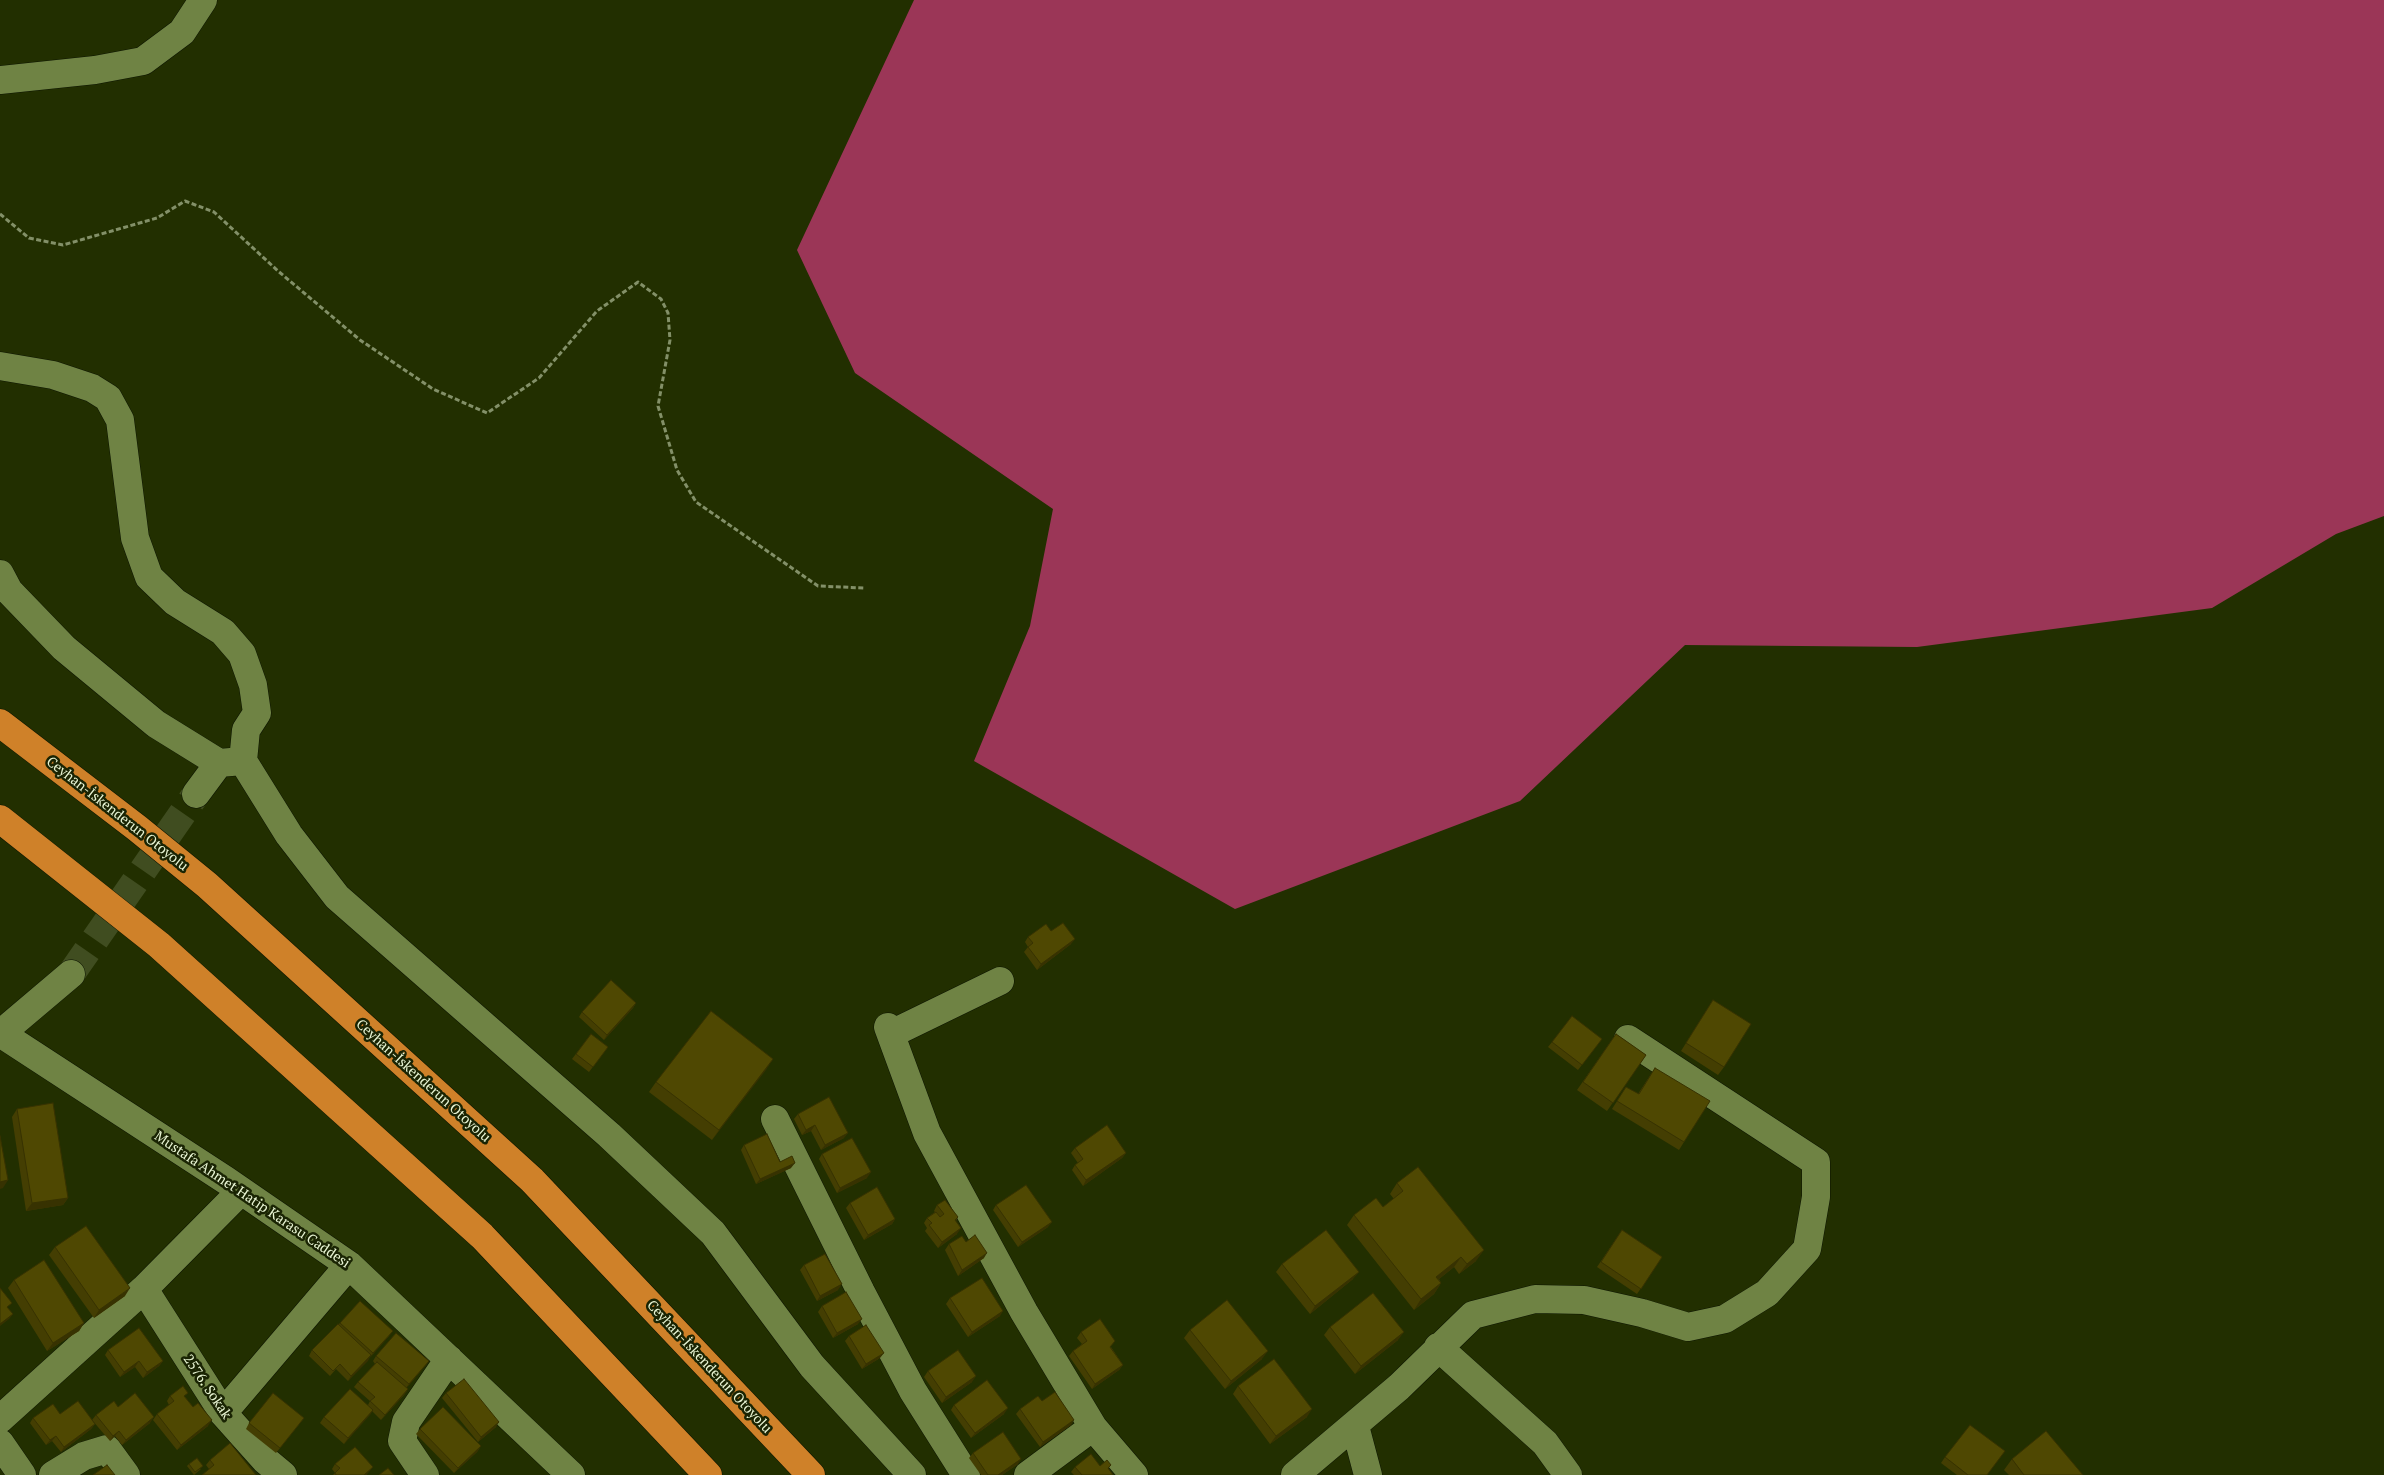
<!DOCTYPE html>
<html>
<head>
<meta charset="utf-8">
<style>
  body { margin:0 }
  canvas { display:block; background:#222f00 }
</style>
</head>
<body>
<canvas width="2384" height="1475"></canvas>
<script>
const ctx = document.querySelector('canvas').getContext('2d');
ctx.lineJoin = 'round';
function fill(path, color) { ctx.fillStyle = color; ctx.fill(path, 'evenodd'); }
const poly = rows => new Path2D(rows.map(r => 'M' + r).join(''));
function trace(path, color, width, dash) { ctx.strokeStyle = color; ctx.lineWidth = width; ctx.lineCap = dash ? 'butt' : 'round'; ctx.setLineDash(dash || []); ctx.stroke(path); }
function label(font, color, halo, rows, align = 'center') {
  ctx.font = font + ' "PT Serif",serif'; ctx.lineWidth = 5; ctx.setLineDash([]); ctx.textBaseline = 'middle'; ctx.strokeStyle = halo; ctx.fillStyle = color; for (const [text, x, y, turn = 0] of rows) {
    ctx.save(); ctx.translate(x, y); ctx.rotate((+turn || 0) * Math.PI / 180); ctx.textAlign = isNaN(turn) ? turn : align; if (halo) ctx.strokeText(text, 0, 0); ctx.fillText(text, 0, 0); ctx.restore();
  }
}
fill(poly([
  [914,0,2384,0,2384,516,2336,534,2212,608,1917,647,1685,645,1520,801,1235,909,974,761,1030,626,1053,509,855,373,797,250]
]), '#9b3657');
trace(poly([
  [71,974,196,794]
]), '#404d20', 28, [28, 14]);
const minor = poly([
  [0,80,95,70,143,61,182,32,203,0],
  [0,366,53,375,92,388,108,398,120,420,135,538,149,577,175,602,223,632,242,654,253,685,257,713,246,730,243,761,219,763,156,724,64,648,9,591,0,574],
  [243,761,289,835,337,897,609,1135,713,1233,812,1366,912,1475],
  [196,794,219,763],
  [888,1027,927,1133,1024,1312,1093,1427,1134,1475],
  [0,1033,227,1181,349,1265,571,1475],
  [0,1034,71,974],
  [891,1034,1000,981],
  [775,1119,861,1292,913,1391,966,1475],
  [144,1289,223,1413,265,1460,283,1475],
  [1438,1347,1545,1443,1568,1475],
  [223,1413,349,1265],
  [0,1419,144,1289,241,1191],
  [1355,1426,1368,1475],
  [0,1443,22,1475],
  [53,1475,84,1456,107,1449,126,1475],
  [425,1475,402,1441,406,1422,449,1359],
  [1028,1475,1093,1427],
  [1295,1475,1399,1387,1473,1315,1535,1299,1584,1300,1642,1313,1688,1327,1725,1319,1767,1293,1807,1249,1816,1197,1816,1162,1628,1039]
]);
const highway = poly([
  [0,723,137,828,207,885,532,1180,811,1475],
  [0,819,159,945,482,1236,708,1475]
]);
trace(minor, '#0d1500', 29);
trace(highway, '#0d1500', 29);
trace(poly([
  [0,214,29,238,63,245,157,218,185,201,214,212,278,271,360,340,433,389,487,413,539,378,597,311,638,282,661,299,668,313,670,340,658,406,677,470,696,502,818,586,864,588]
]), '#839068', 3, [5, 2.5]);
trace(minor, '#6f8344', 28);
trace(highway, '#cf8129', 28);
fill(poly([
  [1051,931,1071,944,1037,970,1024,952,1028,947,1025,942,1028,937],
  [1713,1000,1724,1067,1718,1075,1681,1051],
  [636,1003,633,1008,604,1040,579,1017,582,1012],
  [591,1034,608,1047,589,1072,572,1059],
  [1616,1034,1646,1055,1607,1111,1577,1090],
  [1552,1042,1598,1044,1578,1070,1548,1047],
  [773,1059,712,1140,649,1092,656,1082],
  [1655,1068,1684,1142,1679,1150,1612,1109,1626,1087,1638,1094],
  [17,1109,68,1198,63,1205,26,1211,12,1117],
  [798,1114,844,1138,821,1150,811,1131,802,1135,794,1119],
  [744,1145,780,1162,791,1168,756,1184,741,1150],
  [1075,1148,1126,1153,1122,1158,1083,1186,1072,1170,1075,1165,1078,1163,1071,1153],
  [822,1154,867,1178,837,1193,819,1159],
  [1397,1183,1476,1261,1459,1274,1454,1267,1439,1279,1441,1283,1434,1294,1414,1310,1347,1225,1354,1215,1383,1207,1394,1199,1390,1194],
  [850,1203,895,1219,892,1224,864,1240,846,1208],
  [937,1205,958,1217,956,1221,957,1234,938,1248,925,1231,927,1228,924,1223,927,1218,935,1212,934,1211],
  [996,1205,1048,1227,1018,1247,993,1210],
  [1622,1230,1662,1257,1637,1294,1597,1267],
  [949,1244,984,1258,958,1276,945,1250],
  [55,1247,125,1296,94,1318,49,1255],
  [1282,1264,1353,1279,1310,1314,1276,1272],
  [804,1265,838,1290,817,1301,800,1270],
  [14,1280,84,1323,79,1331,47,1351,8,1288],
  [950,1298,1000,1316,968,1337,946,1304],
  [360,1301,389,1336,348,1381,336,1369,330,1376,309,1356,312,1350,339,1324],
  [822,1306,858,1324,833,1338,818,1312],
  [1330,1327,1398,1340,1355,1374,1324,1335],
  [1190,1330,1262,1359,1225,1389,1184,1338],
  [1081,1332,1111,1347,1123,1365,1119,1370,1092,1389,1069,1356,1073,1351,1082,1344,1077,1338],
  [849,1336,880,1358,862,1369,845,1341],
  [108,1350,163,1361,159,1366,143,1378,135,1367,120,1377,105,1355],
  [376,1356,429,1361,406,1388,408,1389,404,1395,381,1420,372,1411,344,1444,320,1423,324,1417,368,1405,370,1401,354,1387,358,1382,375,1364,373,1361],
  [928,1371,972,1382,942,1403,924,1377],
  [1238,1386,1307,1417,1270,1444,1233,1394],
  [446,1393,496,1427,478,1442,442,1398],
  [170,1396,185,1397,208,1426,177,1450,153,1420,157,1414,169,1405,167,1401],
  [1042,1401,1071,1425,1040,1447,1016,1414,1020,1409],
  [954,1405,1004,1414,971,1438,951,1410],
  [118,1407,150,1423,122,1445,115,1436,110,1441,92,1420,96,1415],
  [60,1414,95,1424,91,1429,61,1452,52,1441,46,1445,30,1423,33,1418],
  [249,1423,300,1423,276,1453,246,1429],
  [420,1429,481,1446,477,1452,454,1473,416,1434],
  [973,1453,1018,1464,1002,1475,981,1475,969,1458],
  [1945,1457,1987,1475,1957,1475,1941,1463],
  [2012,1459,2083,1475,2009,1475,2004,1470],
  [210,1460,256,1475,209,1469,206,1465],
  [189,1464,201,1469,194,1475,187,1466],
  [335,1464,373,1467,366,1475,333,1475,335,1473,332,1469],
  [1100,1466,1108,1469,1113,1475,1074,1475,1071,1472,1075,1467]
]), '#443e02');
fill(poly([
  [1075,939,1071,944,1037,970,1041,964],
  [636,1003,633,1008,604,1040,607,1035],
  [773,1059,766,1070,712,1140,719,1130],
  [815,1125,811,1131,802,1135,806,1130],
  [848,1133,844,1138,821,1150,825,1145],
  [1126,1153,1122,1158,1083,1186,1086,1180],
  [795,1163,791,1168,756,1184,760,1179],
  [871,1172,867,1178,837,1193,840,1188],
  [8,1180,3,1188,0,1189,0,1182],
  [68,1198,63,1205,26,1211,32,1203],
  [895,1219,892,1224,864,1240,868,1235],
  [1052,1222,1048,1227,1018,1247,1022,1242],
  [961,1228,957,1234,938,1248,942,1242],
  [1484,1250,1476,1261,1459,1274,1467,1264],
  [987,1253,984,1258,958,1276,962,1270],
  [1461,1257,1454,1267,1429,1287,1436,1277],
  [1359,1272,1353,1279,1310,1314,1315,1306],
  [1441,1283,1434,1294,1414,1310,1421,1299],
  [842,1284,838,1290,817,1301,820,1296],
  [130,1288,125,1296,94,1318,99,1310],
  [1003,1311,1000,1316,968,1337,972,1332],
  [13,1314,9,1319,0,1326,0,1324],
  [862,1319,858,1324,833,1338,837,1333],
  [84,1323,79,1331,47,1351,53,1343],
  [393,1331,389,1336,370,1358,373,1353],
  [1404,1332,1398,1340,1355,1374,1361,1366],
  [1268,1351,1262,1359,1225,1389,1231,1381],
  [884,1353,880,1358,862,1369,866,1364],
  [371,1355,368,1361,348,1381,351,1376],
  [139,1361,135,1367,120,1377,124,1372],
  [163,1361,159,1366,143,1378,147,1372],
  [429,1361,425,1366,406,1389,409,1384],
  [1123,1365,1119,1370,1092,1389,1095,1384],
  [976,1376,972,1382,942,1403,946,1397],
  [408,1389,404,1395,381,1420,385,1415],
  [1008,1408,1004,1414,971,1438,975,1433],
  [1312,1409,1307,1417,1270,1444,1276,1436],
  [373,1410,370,1415,344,1444,348,1438],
  [154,1417,150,1423,122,1445,126,1440],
  [212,1420,208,1426,177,1450,181,1445],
  [1074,1420,1071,1425,1040,1447,1043,1442],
  [499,1422,496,1427,478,1442,481,1437],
  [95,1424,91,1429,61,1452,64,1447],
  [119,1431,115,1436,110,1441,113,1436],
  [56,1436,52,1441,46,1445,50,1440],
  [481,1446,477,1452,454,1473,458,1468],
  [1021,1459,1018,1464,1002,1475,998,1475],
  [373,1467,366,1475,364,1475]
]), '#373201');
const building = poly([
  [1063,923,1075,939,1041,964,1028,947,1033,943,1028,937,1046,924,1051,931,1063,923],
  [611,980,636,1003,607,1035,582,1012,611,980],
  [1713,1000,1751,1024,1724,1067,1686,1043,1713,1000],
  [711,1011,773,1059,719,1130,656,1082,711,1011],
  [1572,1016,1602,1039,1582,1065,1552,1042,1572,1016],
  [591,1034,608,1047,593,1067,576,1054,591,1034],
  [1616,1034,1646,1055,1613,1103,1583,1082,1616,1034],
  [1655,1068,1710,1101,1684,1142,1617,1101,1626,1087,1639,1094,1655,1068],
  [829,1097,848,1133,825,1145,815,1125,806,1130,798,1114,829,1097],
  [53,1103,68,1198,32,1203,17,1109,53,1103],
  [1107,1125,1126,1153,1086,1180,1075,1165,1083,1159,1075,1148,1107,1125],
  [767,1134,780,1162,792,1156,795,1163,760,1179,744,1145,767,1134],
  [0,1136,8,1180,0,1182,0,1136],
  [852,1138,871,1172,840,1188,822,1154,852,1138],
  [1418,1167,1484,1250,1467,1264,1461,1257,1436,1277,1441,1283,1421,1299,1354,1215,1376,1198,1383,1207,1403,1191,1397,1183,1418,1167],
  [1026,1185,1052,1222,1022,1242,996,1205,1026,1185],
  [877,1187,895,1219,868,1235,850,1203,877,1187],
  [945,1200,958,1217,955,1220,961,1228,942,1242,929,1225,932,1223,927,1218,936,1212,940,1217,944,1214,937,1205,945,1200],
  [86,1226,130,1288,99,1310,55,1247,86,1226],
  [1326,1230,1359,1272,1315,1306,1282,1264,1326,1230],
  [1622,1230,1662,1257,1641,1289,1601,1262,1622,1230],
  [975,1235,987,1253,962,1270,949,1244,962,1236,966,1242,975,1235],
  [825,1254,842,1284,820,1296,804,1265,825,1254],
  [44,1260,84,1323,53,1343,14,1280,44,1260],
  [982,1278,1003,1311,972,1332,950,1298,982,1278],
  [0,1288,12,1303,7,1307,13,1314,0,1324,0,1288],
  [846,1292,862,1319,837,1333,822,1306,846,1292],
  [1373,1293,1404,1332,1361,1366,1330,1327,1373,1293],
  [1227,1300,1268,1351,1231,1381,1190,1330,1227,1300],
  [360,1301,393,1331,373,1353,340,1323,360,1301],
  [1100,1319,1115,1341,1110,1347,1123,1365,1095,1384,1073,1351,1087,1341,1081,1332,1100,1319],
  [338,1324,371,1355,351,1376,340,1364,333,1371,312,1350,338,1324],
  [866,1325,884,1353,866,1364,849,1336,866,1325],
  [139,1328,163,1361,147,1372,139,1361,124,1372,108,1350,139,1328],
  [396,1333,429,1361,409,1384,376,1356,396,1333],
  [958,1350,976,1376,946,1397,928,1371,958,1350],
  [1274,1359,1312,1409,1276,1436,1238,1386,1274,1359],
  [377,1362,408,1389,385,1415,370,1401,375,1397,358,1382,377,1362],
  [464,1379,499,1422,481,1437,446,1393,464,1379],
  [987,1380,1008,1408,975,1433,954,1405,987,1380],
  [183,1386,188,1393,184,1396,193,1407,198,1403,212,1420,181,1445,157,1414,174,1401,170,1396,183,1386],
  [350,1389,373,1410,348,1438,324,1417,350,1389],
  [1055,1392,1074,1420,1043,1442,1020,1409,1038,1396,1042,1401,1055,1392],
  [135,1393,154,1417,126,1440,119,1431,113,1436,96,1415,114,1401,118,1407,135,1393],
  [273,1393,304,1418,280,1448,249,1423,273,1393],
  [78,1401,95,1424,64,1447,56,1436,50,1440,33,1418,53,1404,60,1414,78,1401],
  [443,1407,481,1446,458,1468,420,1429,443,1407],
  [1970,1425,2005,1451,1987,1475,1968,1475,1945,1457,1970,1425],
  [2046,1431,2083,1475,2024,1475,2012,1459,2046,1431],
  [1003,1432,1021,1459,998,1475,988,1475,973,1453,1003,1432],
  [230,1443,256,1475,202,1475,214,1465,210,1460,230,1443],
  [355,1447,373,1467,364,1475,336,1475,335,1473,340,1468,335,1464,355,1447],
  [1091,1454,1100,1466,1107,1460,1111,1465,1108,1468,1113,1475,1082,1475,1075,1467,1091,1454],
  [197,1458,203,1466,195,1472,189,1464,197,1458],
  [107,1465,115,1475,93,1475,107,1465],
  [388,1468,394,1475,379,1475,388,1468]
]);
fill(building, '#4f4802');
trace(building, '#373201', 1);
label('14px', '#e9f5d4', '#1a2403', [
  ["Ceyhan-İskenderun Otoyolu",117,814,38],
  ["Ceyhan-İskenderun Otoyolu",423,1081,42],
  ["Mustafa Ahmet Hatip Karasu Caddesi",252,1200,34],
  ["Ceyhan-İskenderun Otoyolu",709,1367,47],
  ["2576. Sokak",207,1387,56]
]);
</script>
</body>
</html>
